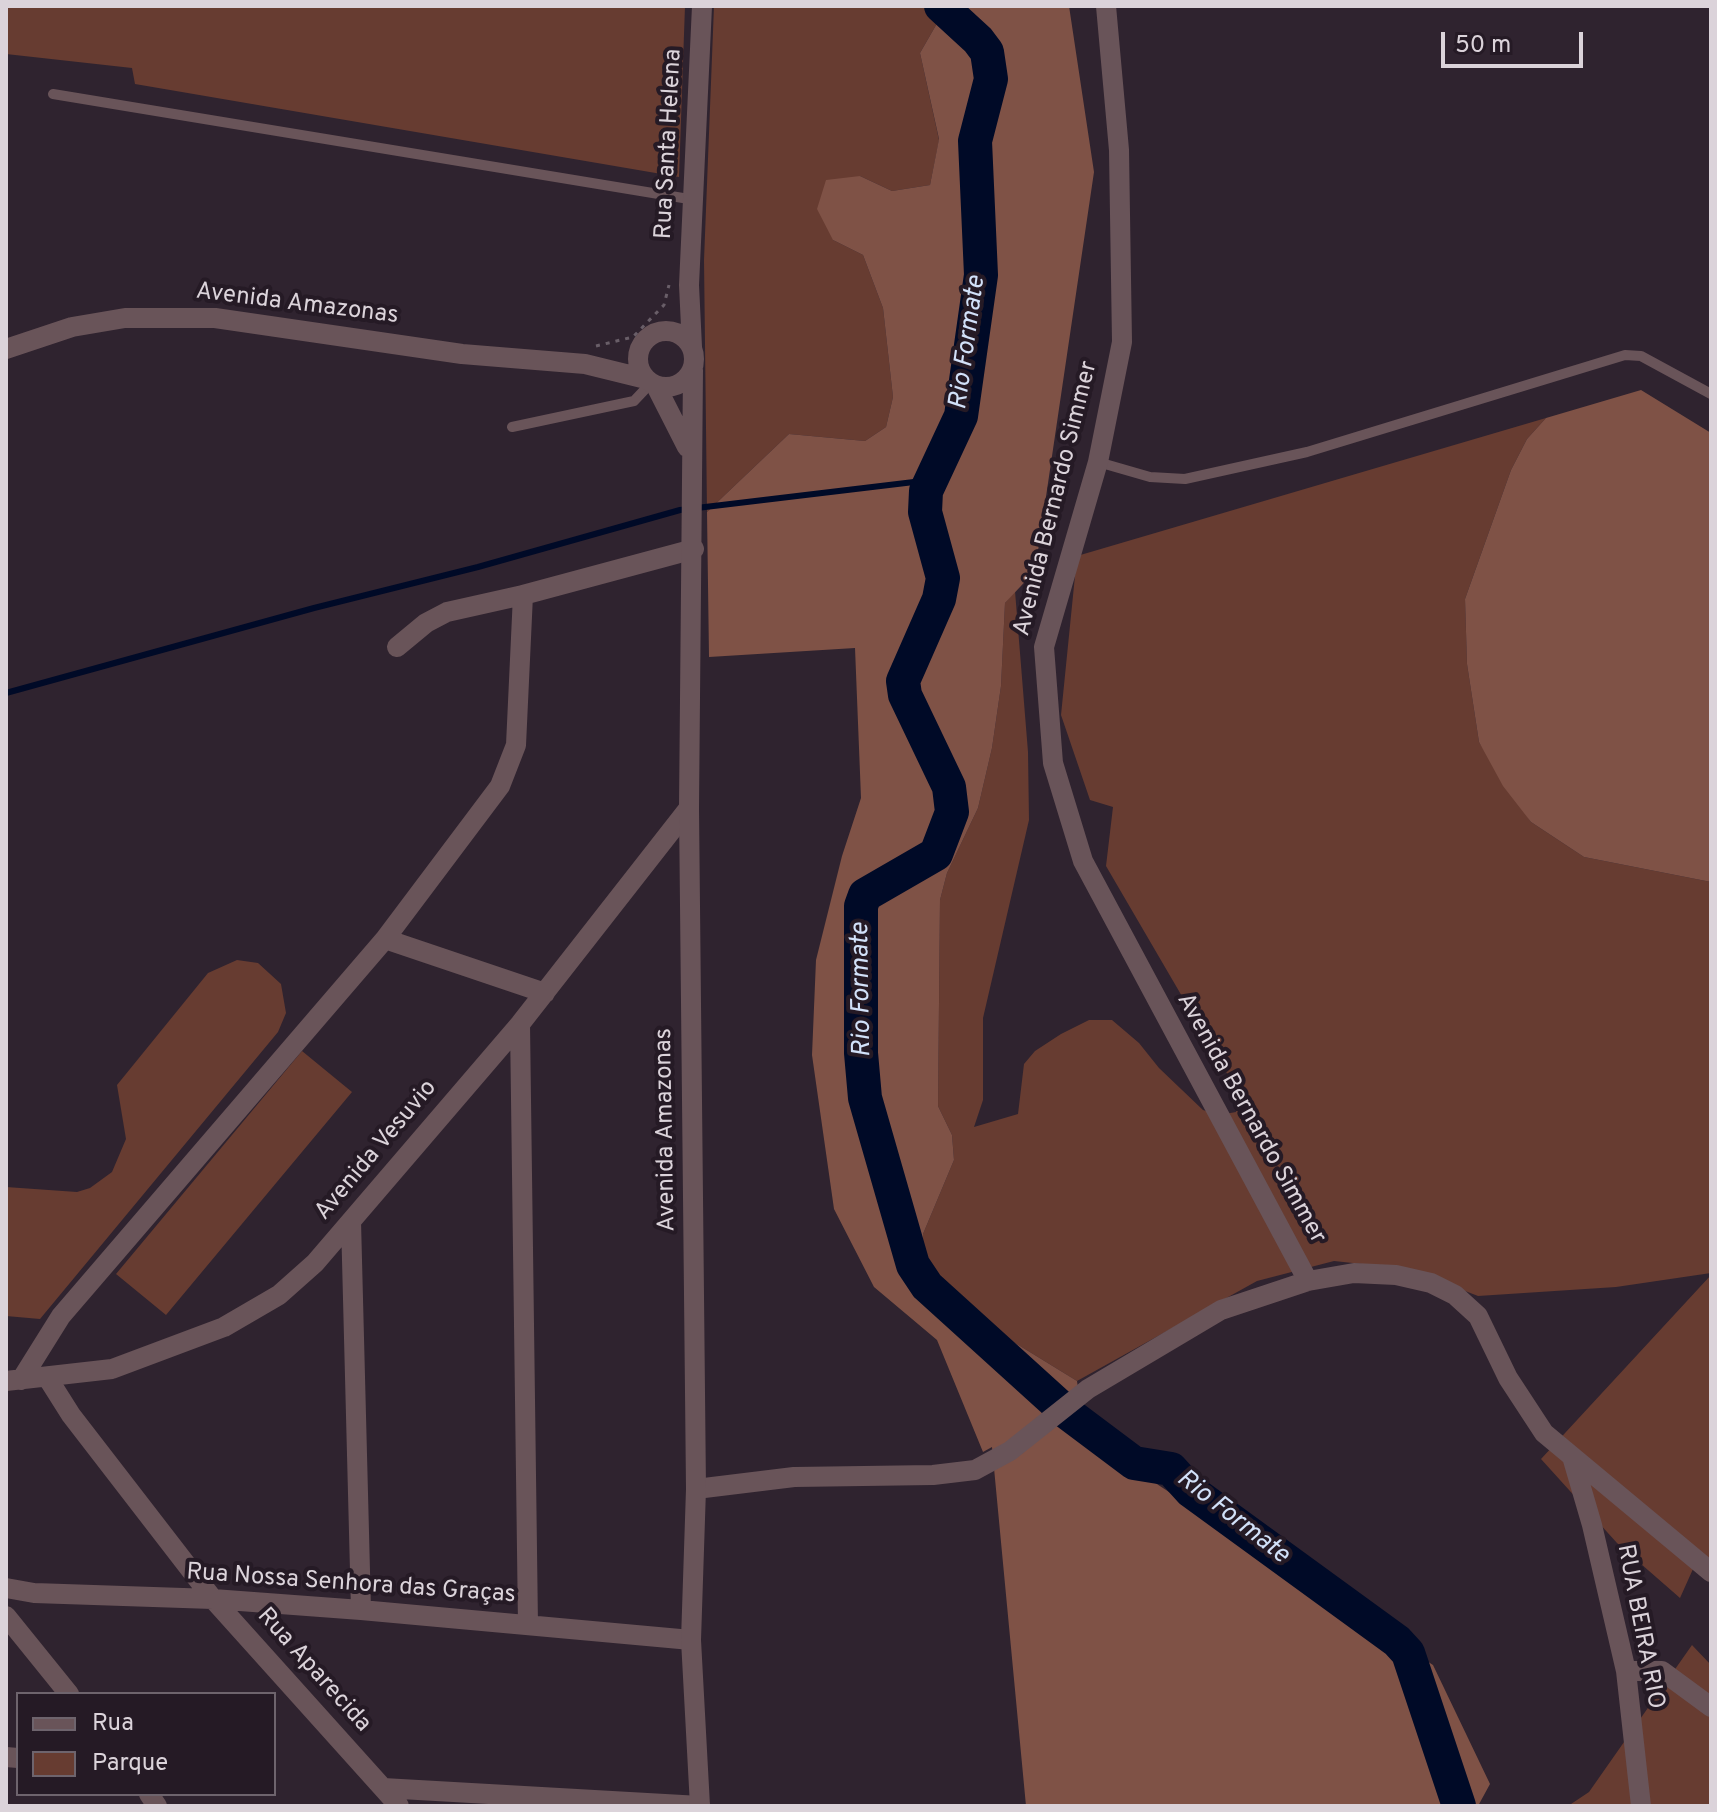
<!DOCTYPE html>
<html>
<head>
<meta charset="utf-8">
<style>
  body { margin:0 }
  #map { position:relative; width:1717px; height:1812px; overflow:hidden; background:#2f232f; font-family:Overpass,sans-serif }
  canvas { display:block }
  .frame { position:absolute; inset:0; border:8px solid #dbd3da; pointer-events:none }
  .legend { position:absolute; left:16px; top:1692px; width:260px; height:104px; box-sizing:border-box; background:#251a25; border:2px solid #6e646d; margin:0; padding:10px 14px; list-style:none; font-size:24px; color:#dbd3da }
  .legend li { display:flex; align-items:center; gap:16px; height:40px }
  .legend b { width:40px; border:2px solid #6e646d }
  .scale { position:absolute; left:1441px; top:32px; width:142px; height:36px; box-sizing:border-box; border:4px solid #dbd3da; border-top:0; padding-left:10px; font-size:24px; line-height:28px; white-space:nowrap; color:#dbd3da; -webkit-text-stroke:6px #251a25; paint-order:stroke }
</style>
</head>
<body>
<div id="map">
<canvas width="1717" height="1812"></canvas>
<div class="frame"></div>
<ul class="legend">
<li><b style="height:10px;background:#695459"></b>Rua</li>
<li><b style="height:22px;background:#673c31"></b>Parque</li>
</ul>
<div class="scale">50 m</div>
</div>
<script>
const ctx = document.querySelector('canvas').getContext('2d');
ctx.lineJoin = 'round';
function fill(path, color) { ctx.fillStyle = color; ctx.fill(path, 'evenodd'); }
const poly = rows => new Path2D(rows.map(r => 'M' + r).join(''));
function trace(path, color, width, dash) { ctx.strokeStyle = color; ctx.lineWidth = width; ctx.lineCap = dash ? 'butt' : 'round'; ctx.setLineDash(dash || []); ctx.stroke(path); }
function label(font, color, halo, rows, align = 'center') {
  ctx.font = font + ' Overpass,sans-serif'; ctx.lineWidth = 8; ctx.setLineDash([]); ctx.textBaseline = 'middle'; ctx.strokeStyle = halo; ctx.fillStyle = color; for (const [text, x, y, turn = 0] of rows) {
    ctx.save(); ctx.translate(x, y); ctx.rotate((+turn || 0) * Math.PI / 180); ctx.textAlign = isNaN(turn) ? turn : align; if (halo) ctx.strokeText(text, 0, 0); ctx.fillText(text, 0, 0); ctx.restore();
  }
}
fill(poly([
  [6,6,685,6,679,177,135,84,132,68,6,54],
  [714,6,947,6,920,53,939,140,930,185,892,191,860,176,833,240,863,255,883,308,893,397,886,427,865,441,789,434,707,512,704,260],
  [1546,418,1527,439,1511,470,1465,599,1467,664,1479,742,1531,822,1584,857,1711,882,1711,1273,1616,1287,1478,1296,1409,1269,1334,1261,1257,1281,1077,1381,950,1303,923,1277,923,1234,954,1160,952,1135,938,1106,940,900,947,873,978,808,992,748,1001,686,1005,603,1015,591,1028,752,1029,820,983,1018,983,1100,974,1127,1018,1114,1024,1064,1035,1051,1061,1034,1089,1020,1112,1020,1139,1043,1159,1068,1203,1110,1219,1115,1236,1112,1239,1094,1106,866,1113,807,1090,800,1061,715,1077,556],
  [237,960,258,963,281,984,286,1013,278,1032,40,1319,6,1316,6,1187,77,1192,90,1188,112,1172,126,1139,117,1085,208,973],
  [302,1051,352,1092,166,1315,116,1274],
  [1711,1275,1711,1581,1693,1569,1680,1598,1617,1543,1541,1459],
  [1692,1645,1711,1665,1711,1806,1568,1806,1589,1792]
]), '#673c31');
fill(poly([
  [947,6,1069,6,1094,172,1035,571,1005,603,1001,686,992,748,978,808,947,873,940,900,938,1106,952,1135,954,1160,923,1234,923,1277,950,1303,1077,1381,1078,1388,1047,1412,1433,1665,1490,1784,1478,1806,1026,1806,992,1447,983,1452,937,1340,874,1287,834,1209,812,1055,816,960,842,856,861,798,855,648,709,657,707,512,789,434,865,441,886,427,893,397,883,308,863,255,833,240,817,209,826,180,860,176,892,191,930,185,939,139,920,53],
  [1641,390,1711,433,1711,882,1584,857,1531,822,1503,786,1479,742,1467,664,1465,599,1511,470,1527,439,1546,418]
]), '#7f5246');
trace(poly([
  [6,693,314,608,478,567,680,510,914,482,927,488]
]), '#000a27', 6);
trace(poly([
  [941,6,978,40,987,52,991,79,975,141,981,275,961,416,926,491,925,512,943,578,939,599,903,681,905,695,949,787,952,812,936,854,865,895,861,906,861,1053,865,1098,913,1265,927,1286,1066,1412,1134,1463,1171,1469,1191,1491,1397,1641,1408,1653,1459,1806]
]), '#000a27', 34);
trace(poly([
  [596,346,633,337,664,305,669,285]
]), '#695e68', 3, [4, 6]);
trace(poly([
  [53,94,695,200],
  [512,427,634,401,651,383],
  [1098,462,1150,477,1185,479,1307,452,1625,355,1641,356,1711,394]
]), '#695459', 10);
trace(poly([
  [1106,6,1119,150,1122,342,1098,462,1044,647,1053,763,1083,861,1308,1281],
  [397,647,426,623,447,612,523,595],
  [545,993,385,939,500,786,516,745,523,595,694,549],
  [520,1024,528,1625],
  [351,1221,361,1610],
  [47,1377,71,1415,213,1599,399,1806],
  [21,1380,61,1316,385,939],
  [6,1381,112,1369,224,1327,279,1295,315,1263,520,1024,689,808],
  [1573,1460,1592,1525,1626,1671,1641,1806],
  [696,1489,794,1477,933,1475,975,1470,1010,1451,1088,1389,1221,1310,1308,1281,1354,1273,1396,1275,1431,1283,1455,1295,1478,1316,1508,1378,1544,1433,1711,1572],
  [6,1588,34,1593,213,1599,361,1610,691,1640],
  [6,1616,69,1694],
  [1626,1671,1662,1671,1711,1707],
  [6,1757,18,1758],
  [383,1788,700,1806],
  [149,1794,157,1806]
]), '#695459', 20);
trace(poly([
  '638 359a28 28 0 1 1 56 0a28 28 0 1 1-56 0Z',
  [692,347,689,285,702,6],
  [6,349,72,327,125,318,215,318,462,354,585,364,646,379],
  [693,370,689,808,696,1489,691,1640,700,1806],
  [656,386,687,447]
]), '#695459', 20);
label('24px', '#dbd3da', '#251a25', [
  ["Rua Santa Helena",670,144,-87],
  ["Avenida Amazonas",297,305,7],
  ["Avenida Bernardo Simmer",1057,499,-76],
  ["Avenida Bernardo Simmer",1250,1119,61],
  ["Avenida Amazonas",667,1130,-91],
  ["Avenida Vesuvio",377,1151,-50],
  ["Rua Nossa Senhora das Graças",351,1585,4],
  ["RUA BEIRA RIO",1639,1627,79],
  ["Rua Aparecida",313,1671,48]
]);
label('italic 26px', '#d2e1f9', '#251a25', [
  ["Rio Formate",969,343,-82],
  ["Rio Formate",863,990,-91],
  ["Rio Formate",1232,1518,38]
]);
</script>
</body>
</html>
